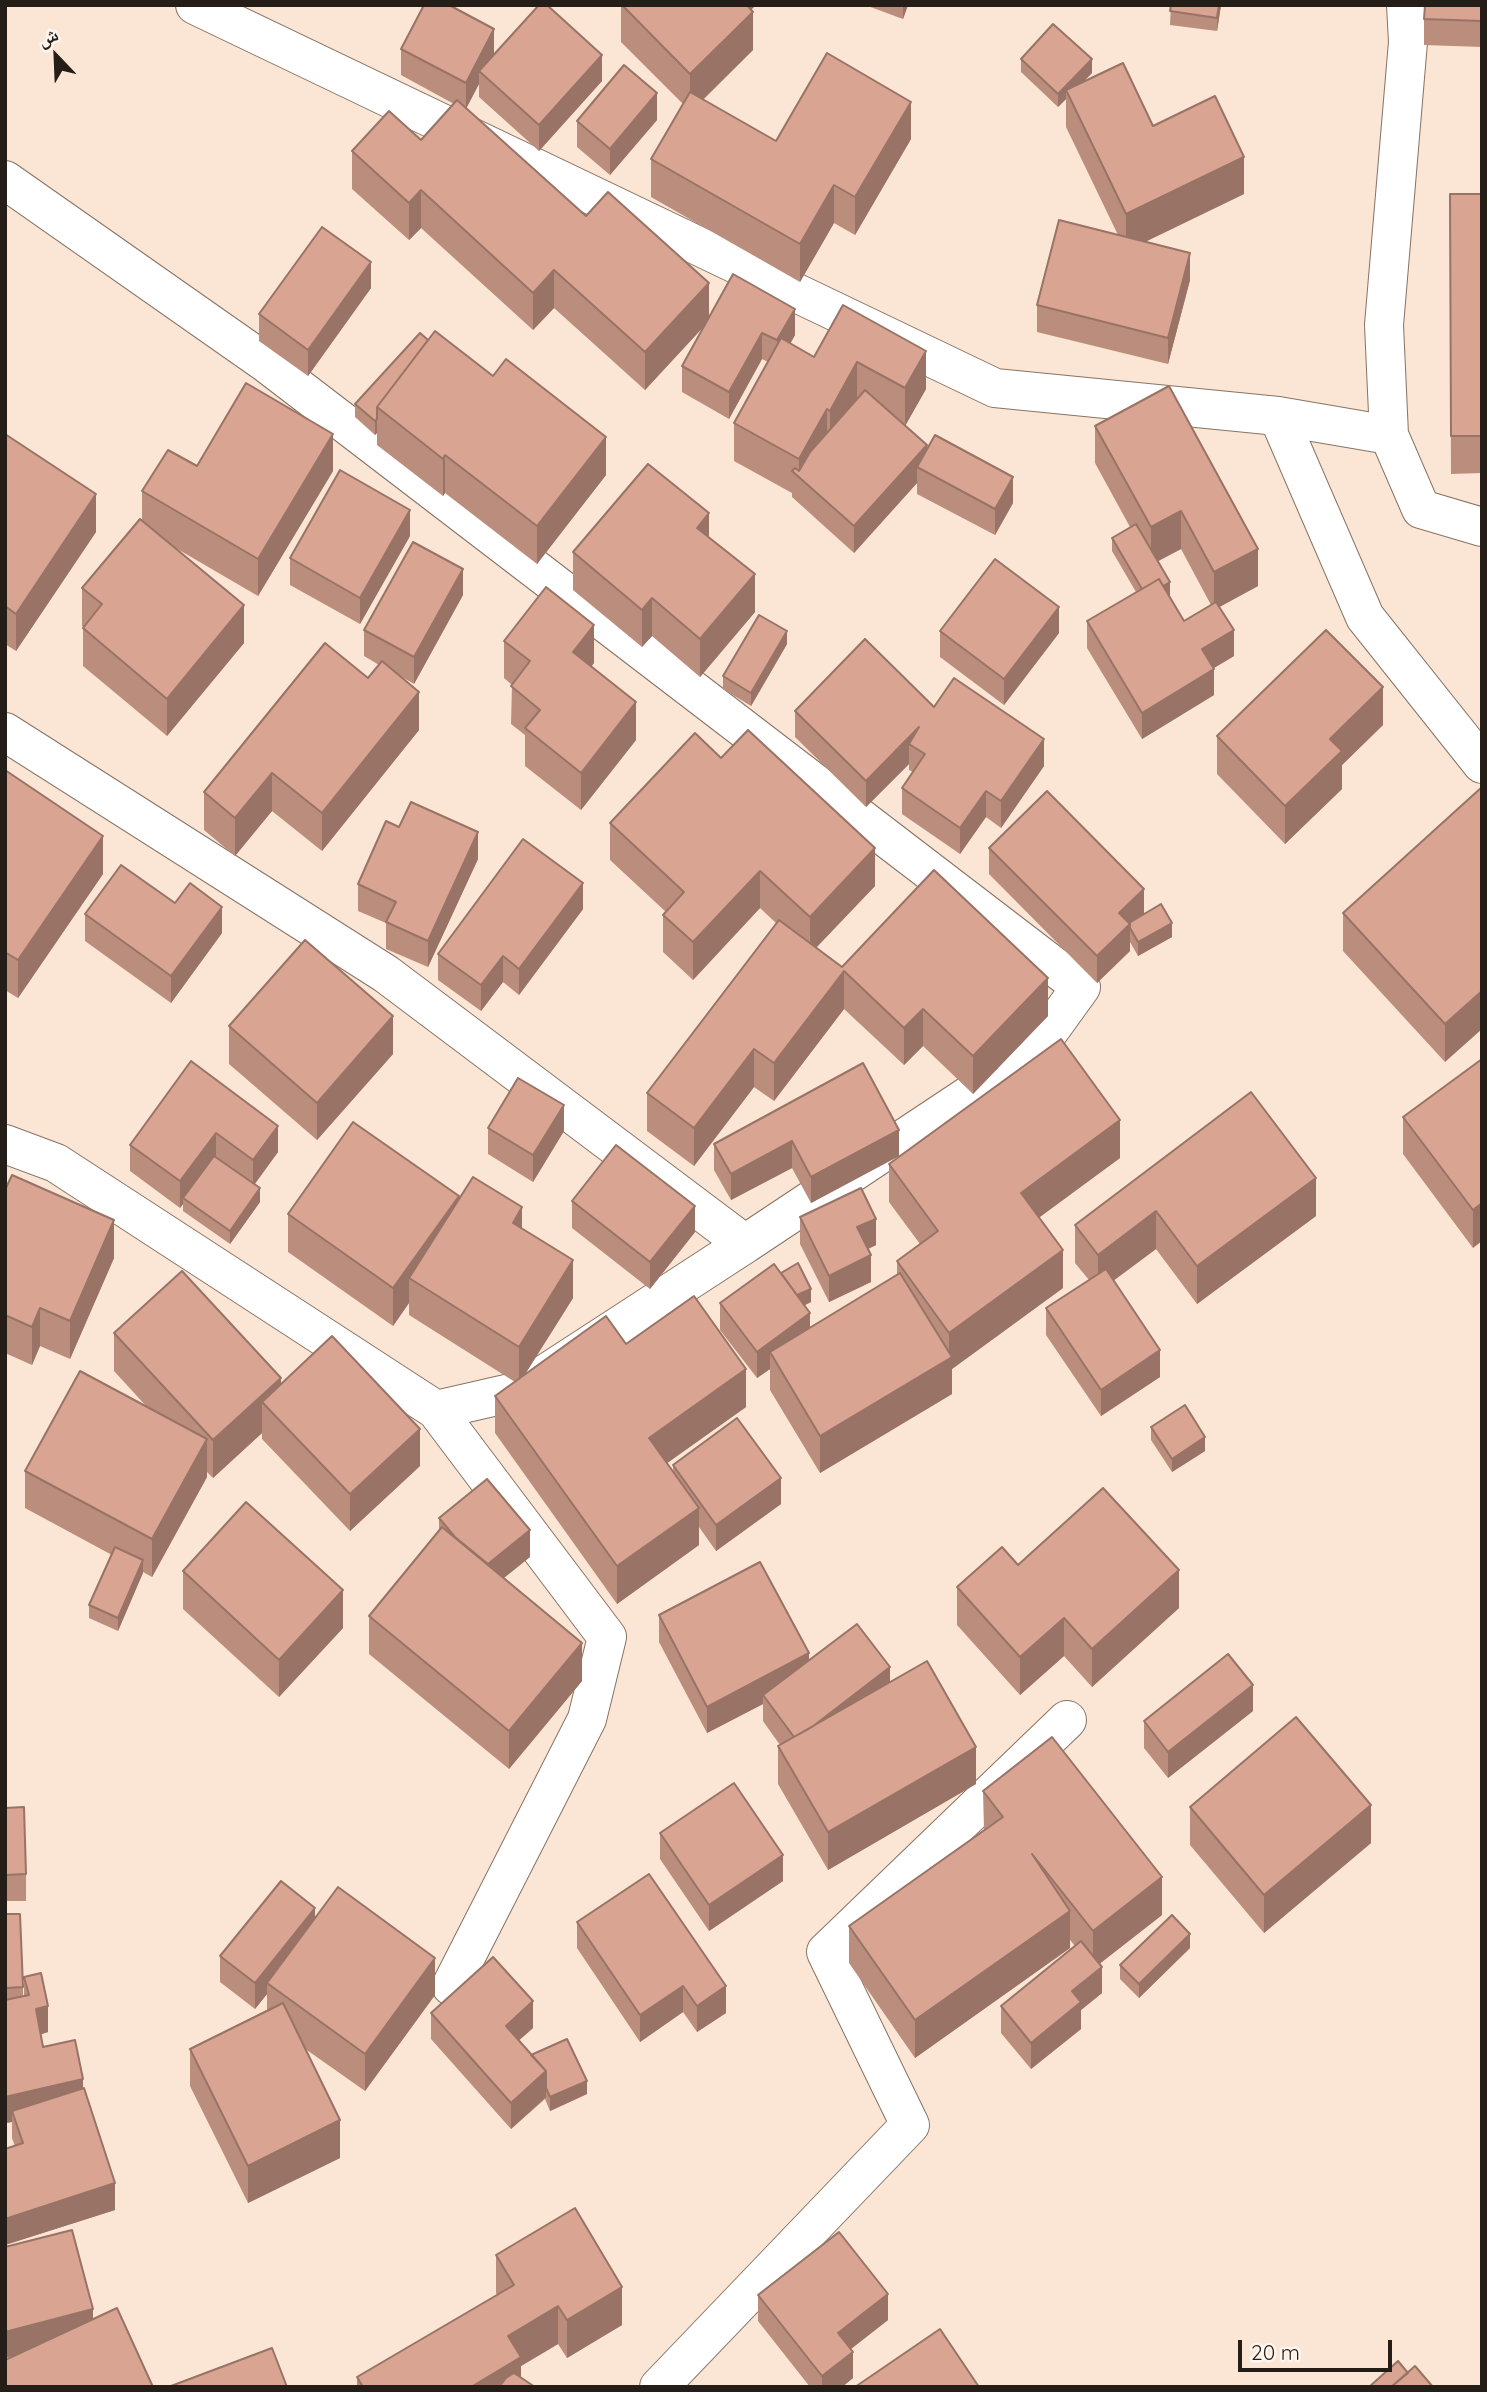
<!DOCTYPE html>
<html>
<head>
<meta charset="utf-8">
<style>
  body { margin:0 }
  #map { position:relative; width:1487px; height:2392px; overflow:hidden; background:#fbe5d4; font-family:Quicksand,"Noto Naskh Arabic",sans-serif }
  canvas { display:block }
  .frame { position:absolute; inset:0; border:7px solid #251e18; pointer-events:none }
  .north { position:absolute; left:21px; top:21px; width:70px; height:70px; -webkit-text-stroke:5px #fef5ee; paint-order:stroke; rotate:337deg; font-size:19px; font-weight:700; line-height:28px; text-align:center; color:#251e18 }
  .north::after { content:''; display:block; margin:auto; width:24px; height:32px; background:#251e18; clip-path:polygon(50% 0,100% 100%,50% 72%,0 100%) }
  .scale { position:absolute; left:1238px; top:2340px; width:154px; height:32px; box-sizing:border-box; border:4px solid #251e18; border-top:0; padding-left:9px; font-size:21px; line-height:24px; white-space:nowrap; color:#251e18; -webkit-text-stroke:5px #fef5ee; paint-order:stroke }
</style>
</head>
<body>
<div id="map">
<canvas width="1487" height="2392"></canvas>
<div class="frame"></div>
<div class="north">ش</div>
<div class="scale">20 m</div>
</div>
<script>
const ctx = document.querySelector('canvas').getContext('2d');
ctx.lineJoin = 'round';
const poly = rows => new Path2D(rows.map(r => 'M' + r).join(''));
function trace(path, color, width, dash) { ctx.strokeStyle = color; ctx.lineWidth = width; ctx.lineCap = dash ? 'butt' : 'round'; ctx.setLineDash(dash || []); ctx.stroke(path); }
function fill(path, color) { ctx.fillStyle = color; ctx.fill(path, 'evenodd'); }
const minor = poly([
  [195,5,995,388,1278,416,1389,435],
  [1406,5,1408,42,1384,325,1389,435,1421,509,1482,527],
  [5,180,266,363,1081,987,1034,1052,745,1244],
  [1278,416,1365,617,1482,764],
  [5,732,386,974,745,1244,519,1391,436,1410],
  [5,1144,56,1163,436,1410,607,1637,587,1719,451,1986],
  [659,2387,910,2125,826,1952,1067,1720]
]);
trace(minor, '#877465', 40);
trace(minor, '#fff', 38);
fill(poly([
  [621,5,756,5,751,10,753,50,703,100,776,141,911,139,855,235,834,223,800,282,651,197,651,159,683,104,621,42],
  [865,5,908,5,903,19],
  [1171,5,1221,5,1217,31,1170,25],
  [1482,5,1482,47,1424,45,1424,19],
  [401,49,494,54,602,81,539,151,479,97,479,84,466,108,586,216,709,318,795,335,790,344,814,357,843,305,926,389,905,426,927,448,1013,503,995,535,917,494,917,483,854,553,792,497,792,493,734,461,734,423,768,362,762,359,729,419,682,392,682,366,704,326,645,390,554,308,533,330,421,228,409,240,352,189,352,151,421,140,454,104,401,75],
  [1021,59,1092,73,1083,82,1153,126,1244,194,1145,242,1190,280,1168,364,1037,332,1037,305,1118,235,1066,127,1066,99,1058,107,1021,72],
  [657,120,610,175,577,147,577,121],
  [1450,194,1482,194,1482,473,1451,474],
  [371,288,308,376,259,341,259,314],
  [428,340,606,475,537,564,445,493,443,496,377,445,377,433,375,435,355,417,355,404],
  [1095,426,1258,586,1219,607,1234,656,1214,668,1214,695,1142,739,1087,648,1087,621,1136,592,1112,551,1112,538,1130,527,1095,463],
  [1181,549,1211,605,1184,621,1169,596,1157,561],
  [5,434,96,532,16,651,5,644],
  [197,466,333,471,258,596,174,547,244,643,167,736,83,666,83,627,82,626,82,588,142,521,142,491],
  [410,536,360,624,290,585,290,558],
  [709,537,755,612,700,677,652,636,642,647,573,590,573,552],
  [463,595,414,684,397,674,419,730,322,851,272,811,235,856,204,830,204,792,368,678,379,665,364,656,364,630],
  [940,631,1059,633,1004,705,940,657],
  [504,641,594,663,591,667,636,740,581,810,525,766,525,735,511,724,512,685,504,678],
  [787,644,751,706,723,689,723,676],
  [934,707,1044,766,1001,828,986,817,960,854,902,814,902,788,913,772,909,770,909,764,866,807,795,737,795,711],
  [1383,725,1342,765,1342,789,1285,844,1217,774,1217,736],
  [721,758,875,886,816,948,842,967,1048,1016,973,1094,923,1046,904,1065,844,1009,774,1101,754,1087,694,1166,647,1131,647,1093,776,923,760,908,693,980,663,952,663,915,666,912,610,860,610,823],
  [5,770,103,874,18,998,5,990],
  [1482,787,1445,1062,1343,951,1343,913],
  [989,848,1144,914,1172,937,1138,956,1130,942,1130,951,1097,983,989,874],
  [478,859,428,967,386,949,386,923,358,911,358,884],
  [175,903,222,933,171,1003,85,941,85,914],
  [583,909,519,995,503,982,481,1011,438,980,438,954],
  [229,1026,393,1054,317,1140,229,1064],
  [1482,1059,1473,1248,1403,1154,1403,1117],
  [191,1061,278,1152,255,1184,260,1202,230,1244,183,1211,183,1204,180,1208,130,1171,130,1145],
  [863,1063,899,1156,811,1203,792,1168,731,1200,714,1170,714,1144],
  [1251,1092,1316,1216,1197,1304,1156,1249,1113,1281,1160,1377,1101,1416,1046,1335,1046,1308,1089,1280,1075,1263,1075,1225],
  [488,1128,564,1131,533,1182,488,1154],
  [1120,1158,1039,1217,1063,1288,952,1369,952,1394,820,1473,770,1390,770,1369,757,1378,720,1330,720,1303,781,1273,811,1302,805,1305,810,1327,897,1275,897,1261,920,1244,889,1202,889,1164],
  [5,1190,114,1258,70,1359,40,1346,32,1365,5,1353],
  [572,1201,695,1232,650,1289,572,1228],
  [288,1214,522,1228,573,1298,525,1374,626,1344,746,1407,667,1463,673,1471,673,1465,781,1504,716,1551,699,1527,699,1545,617,1604,495,1433,495,1396,515,1382,409,1315,409,1303,393,1326,288,1252],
  [800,1217,876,1245,868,1249,871,1282,829,1302,800,1244],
  [114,1333,281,1384,420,1466,350,1531,262,1439,262,1433,213,1478,207,1472,207,1477,152,1577,143,1572,118,1631,89,1618,89,1605,112,1555,25,1508,25,1471,147,1407,114,1371],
  [1151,1427,1205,1451,1172,1472,1151,1440],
  [439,1518,530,1557,504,1578,582,1681,509,1769,369,1654,369,1616,439,1531],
  [1018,1565,1179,1608,1092,1687,1064,1656,1020,1695,957,1625,957,1587],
  [183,1571,343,1628,279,1697,183,1609],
  [659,1615,809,1660,890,1682,976,1784,828,1870,778,1784,778,1746,780,1745,763,1721,763,1704,707,1733,659,1642],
  [1253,1711,1168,1778,1144,1748,1144,1721],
  [983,1791,1162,1915,1099,1964,1102,1993,1081,2010,1081,2029,1031,2069,1001,2033,1001,2006,1075,1946,1070,1940,1070,1948,915,2058,849,1963,849,1926,984,1830],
  [1190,1807,1371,1843,1264,1933,1190,1845],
  [5,1808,26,1874,26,1901,5,1901],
  [660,1833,783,1881,709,1931,660,1859],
  [5,1914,23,1987,23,1996,24,1996,24,1977,48,2032,41,2034,43,2047,83,2089,115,2210,5,2245,5,2149,15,2146,12,2138,12,2122,5,2123],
  [315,1919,435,1995,365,2091,304,2048,340,2158,248,2203,190,2086,190,2049,267,2010,267,1994,255,2009,220,1982,220,1956],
  [577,1922,726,2013,697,2032,683,2012,640,2042,577,1948],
  [1190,1948,1139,1998,1120,1979,1120,1965],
  [431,2013,533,2028,519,2040,531,2055,587,2094,550,2111,545,2099,511,2129,431,2039],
  [496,2255,622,2325,567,2358,558,2344,521,2366,521,2377,535,2387,357,2387,357,2377,497,2295,496,2293],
  [758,2295,888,2320,851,2349,853,2378,842,2387,810,2387,758,2321]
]), '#bb8d7d');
fill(poly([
  [732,5,756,5,732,28],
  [903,5,908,5,903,19],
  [1219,5,1221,5,1217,31,1217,18],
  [753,12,753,50,690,112,690,74],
  [494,29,494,55,479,71,479,84,466,109,466,83],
  [602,55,602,81,539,151,539,125],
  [1092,59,1092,73,1069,96,1066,90,1066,99,1058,107,1058,94],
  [657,93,657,120,610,175,610,149],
  [911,102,911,139,855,235,855,197],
  [1244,157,1244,194,1126,251,1126,214],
  [834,185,834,223,800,282,800,244],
  [421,190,421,228,409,240,409,203],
  [1190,253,1190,280,1168,364,1168,338],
  [371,262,371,288,308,376,308,350],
  [554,270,554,308,533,330,533,293],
  [709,283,709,321,645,390,645,352],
  [795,309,795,335,777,367,777,340],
  [762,333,762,359,729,419,729,392],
  [926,351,926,389,905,426,905,388],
  [857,362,857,400,830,448,830,411],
  [827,409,827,447,799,477,799,459],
  [377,419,377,433,375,435,375,421],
  [333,434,333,471,258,596,258,559],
  [606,437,606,475,537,564,537,526],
  [927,445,927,472,917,467,917,483,854,553,854,526],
  [445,455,445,493,443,496,443,459],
  [1013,477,1013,503,995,535,995,509],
  [96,494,96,532,16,651,16,614],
  [410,510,410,536,360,624,360,598],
  [1181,511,1181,549,1151,565,1151,527],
  [709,513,709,551,697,528],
  [1258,549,1258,586,1214,610,1214,572],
  [463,569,463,595,414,684,414,657],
  [755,574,755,612,700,677,700,639],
  [1170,582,1170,596,1146,609,1146,596],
  [652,598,652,636,642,647,642,610],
  [244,605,244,643,167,736,167,699],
  [1059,607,1059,633,1004,705,1004,679],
  [594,625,594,663,573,690,573,652],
  [1234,630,1234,656,1202,675,1202,649],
  [787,631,787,644,751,706,751,693],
  [1214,669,1214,695,1142,739,1142,713],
  [1383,687,1383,725,1342,765,1342,789,1285,844,1285,806,1330,739],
  [419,692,419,730,322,851,322,813],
  [636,702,636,740,581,810,581,773],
  [919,727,909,744,909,764,866,807,866,781],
  [1044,739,1044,766,1001,828,1001,801],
  [272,773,272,811,235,856,235,818],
  [986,791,986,817,960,854,960,828],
  [478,832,478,859,428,967,428,941],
  [103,836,103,874,18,998,18,960],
  [875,848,875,886,810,954,810,917],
  [760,871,760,908,693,980,693,942],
  [583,883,583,909,519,995,519,969],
  [1144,889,1144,915,1130,928,1130,951,1097,983,1097,956,1119,913],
  [222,907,222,933,171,1003,171,976],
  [1172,923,1172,937,1138,956,1138,942],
  [503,956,503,982,481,1011,481,985],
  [844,971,844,1009,774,1101,774,1063],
  [1048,978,1048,1016,973,1094,973,1056],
  [1482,991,1482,1029,1445,1062,1445,1024],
  [923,1009,923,1046,904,1065,904,1028],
  [393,1016,393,1054,317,1140,317,1103],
  [754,1049,754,1087,694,1166,694,1128],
  [564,1105,564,1131,533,1182,533,1155],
  [1120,1120,1120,1158,1021,1231,1021,1193],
  [278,1126,278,1152,253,1186,253,1160],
  [899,1130,899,1156,811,1203,811,1177],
  [216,1133,216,1159,183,1198,183,1204,180,1208,180,1181],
  [792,1141,792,1168,731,1200,731,1174],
  [1316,1178,1316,1216,1197,1304,1197,1266],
  [260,1188,260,1202,230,1244,230,1231],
  [459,1196,459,1234,409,1278,409,1303,393,1326,393,1288],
  [1482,1203,1482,1241,1473,1248,1473,1210],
  [695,1206,695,1232,650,1289,650,1262],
  [522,1207,522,1245,513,1223],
  [1156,1211,1156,1249,1098,1292,1098,1255],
  [876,1219,876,1245,857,1254,857,1227],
  [114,1220,114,1258,70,1359,70,1321],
  [1063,1250,1063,1288,952,1369,952,1394,820,1473,820,1436,949,1358,949,1333],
  [871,1255,871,1282,829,1302,829,1276],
  [573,1260,573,1298,519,1384,519,1347],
  [811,1289,811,1302,793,1311,793,1297],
  [40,1308,40,1346,32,1365,32,1327],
  [810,1313,810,1339,770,1352,770,1369,757,1378,757,1352],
  [1160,1350,1160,1377,1101,1416,1101,1390],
  [746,1369,746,1407,649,1476,649,1438],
  [281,1378,281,1416,262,1402,262,1433,213,1478,213,1440],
  [420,1429,420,1466,350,1531,350,1494],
  [1205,1437,1205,1451,1172,1472,1172,1459],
  [207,1439,207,1477,152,1577,152,1539],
  [781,1478,781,1504,716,1551,716,1525],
  [699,1508,699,1545,617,1604,617,1566],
  [530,1530,530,1557,481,1596,481,1570],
  [143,1560,143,1573,118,1631,118,1618],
  [1179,1570,1179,1608,1092,1687,1092,1649],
  [343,1590,343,1628,279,1697,279,1660],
  [1064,1618,1064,1656,1020,1695,1020,1657],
  [582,1643,582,1681,509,1769,509,1731],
  [809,1653,809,1680,763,1695,763,1704,707,1733,707,1707],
  [890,1667,890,1693,796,1739],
  [1253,1685,1253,1711,1168,1778,1168,1752],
  [976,1747,976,1784,828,1870,828,1832],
  [1371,1805,1371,1843,1264,1933,1264,1895],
  [783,1855,783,1881,709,1931,709,1905],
  [1162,1877,1162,1915,1093,1969,1093,1931],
  [315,1908,315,1935,267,1983,267,1994,255,2009,255,1983],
  [1070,1911,1070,1948,915,2058,915,2020],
  [1190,1934,1190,1948,1139,1998,1139,1984],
  [435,1958,435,1995,365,2091,365,2054],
  [1102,1967,1102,1993,1081,2010,1081,2029,1031,2069,1031,2043,1072,1991],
  [683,1986,683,2012,640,2042,640,2015],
  [726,1986,726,2013,697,2032,697,2006],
  [533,2001,533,2028,506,2052,506,2026],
  [48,2006,48,2032,36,2036,36,2009],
  [546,2071,546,2097,511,2129,511,2103],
  [83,2079,83,2106,12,2111,12,2122,5,2123,5,2097],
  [587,2081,587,2094,550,2111,550,2097],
  [340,2120,340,2158,248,2203,248,2166],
  [115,2183,115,2210,5,2245,5,2219],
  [622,2287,622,2325,567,2358,567,2320],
  [888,2294,888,2320,838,2359,838,2333],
  [558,2306,558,2344,521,2366,521,2387,471,2387,508,2336],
  [93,2309,93,2335,5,2358,5,2332],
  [853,2352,853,2378,842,2387,822,2387,822,2376]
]), '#987366');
const building = poly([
  [424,5,449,5,494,29,466,83,401,49,424,5],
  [539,5,547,5,602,55,539,125,479,71,539,5],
  [622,5,747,5,753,12,690,74,622,5],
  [1171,5,1219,5,1217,18,1170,11,1171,5],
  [1425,5,1482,5,1482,21,1424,19,1425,5],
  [1053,24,1092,59,1058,94,1021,59,1053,24],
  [827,53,911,102,855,197,834,185,800,244,651,159,690,92,776,141,827,53],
  [1123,63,1153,126,1215,96,1244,157,1126,214,1066,90,1123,63],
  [624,65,657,93,610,149,577,121,624,65],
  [457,100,586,216,608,192,709,283,645,352,554,270,533,293,421,190,409,203,352,151,389,111,421,140,457,100],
  [1450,194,1482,194,1482,436,1451,436,1450,194],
  [1059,220,1190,253,1168,338,1037,305,1059,220],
  [322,227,371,262,308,350,259,314,322,227],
  [733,274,795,309,777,340,762,333,729,392,682,366,733,274],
  [843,305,926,351,905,388,857,362,830,411,827,409,799,459,734,423,781,338,814,357,843,305],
  [435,331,493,376,506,359,606,437,537,526,445,455,443,459,377,407,435,331],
  [420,333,428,340,377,407,377,419,375,421,355,404,420,333],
  [246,383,333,434,258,559,142,491,168,450,197,466,246,383],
  [1169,386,1258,549,1214,572,1181,511,1151,527,1095,426,1169,386],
  [865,390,927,445,854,526,792,471,795,468,799,471,810,452,865,390],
  [5,434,96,494,16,614,5,606,5,434],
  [935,435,1013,477,995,509,917,467,935,435],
  [648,464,709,513,697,528,755,574,700,639,652,598,642,610,573,552,648,464],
  [340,470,410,510,360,598,290,558,340,470],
  [140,519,244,605,167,699,83,628,102,604,82,588,140,519],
  [1136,524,1170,582,1163,586,1159,579,1142,589,1112,538,1136,524],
  [413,542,463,569,414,657,364,630,413,542],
  [995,559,1059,607,1004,679,940,631,995,559],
  [1159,579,1184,621,1216,602,1234,630,1202,649,1214,669,1142,713,1087,621,1159,579],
  [546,587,594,625,573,652,636,702,581,773,525,728,540,710,511,686,530,661,504,641,546,587],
  [759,615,787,631,751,693,723,676,759,615],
  [1326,630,1383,687,1330,739,1342,751,1285,806,1217,736,1326,630],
  [865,639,934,707,954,678,1044,739,1001,801,986,791,960,828,902,788,925,754,909,744,919,727,866,781,795,711,865,639],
  [325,643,368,678,382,661,419,692,322,813,272,773,235,818,204,792,325,643],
  [748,730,875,848,810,917,760,871,693,942,663,915,684,892,610,823,695,733,721,758,748,730],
  [5,770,103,836,18,960,5,952,5,770],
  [1482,787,1482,991,1445,1024,1343,913,1482,787],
  [1047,791,1144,889,1119,913,1130,924,1097,956,989,848,1047,791],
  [411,802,478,832,428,941,386,922,396,902,358,884,386,821,399,827,411,802],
  [523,839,583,883,519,969,503,956,481,985,438,954,523,839],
  [121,865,175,903,190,883,222,907,171,976,85,914,121,865],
  [934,870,1048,978,973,1056,923,1009,904,1028,844,971,774,1063,754,1049,694,1128,647,1093,779,920,842,967,934,870],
  [1161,904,1172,923,1138,942,1130,928,1130,924,1129,923,1161,904],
  [305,940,393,1016,317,1103,229,1026,305,940],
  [1061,1039,1120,1120,1021,1193,1063,1250,949,1333,897,1261,938,1231,889,1164,1061,1039],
  [1482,1059,1482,1203,1473,1210,1403,1117,1482,1059],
  [191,1061,278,1126,253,1160,216,1133,180,1181,130,1145,191,1061],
  [863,1063,899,1130,811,1177,792,1141,731,1174,714,1144,863,1063],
  [518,1078,564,1105,533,1155,488,1128,518,1078],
  [1251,1092,1316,1178,1197,1266,1156,1211,1098,1255,1075,1225,1251,1092],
  [353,1122,459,1196,393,1288,288,1214,353,1122],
  [616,1145,695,1206,650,1262,572,1201,616,1145],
  [214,1156,260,1188,230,1231,183,1198,214,1156],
  [12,1175,114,1220,70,1321,40,1308,32,1327,5,1315,5,1190,12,1175],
  [473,1177,522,1207,513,1223,573,1260,519,1347,409,1278,473,1177],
  [861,1188,876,1219,857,1227,871,1255,829,1276,800,1217,861,1188],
  [798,1263,811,1289,797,1295,781,1273,798,1263],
  [774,1264,810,1313,757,1352,720,1303,774,1264],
  [1106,1269,1160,1350,1101,1390,1046,1308,1106,1269],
  [182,1271,281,1378,213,1440,114,1333,182,1271],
  [900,1273,952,1357,820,1436,770,1352,900,1273],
  [694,1296,746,1369,649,1438,699,1508,617,1566,495,1396,606,1316,626,1344,694,1296],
  [332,1336,420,1429,350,1494,262,1402,332,1336],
  [80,1371,207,1439,152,1539,25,1471,80,1371],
  [1185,1405,1205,1437,1172,1459,1151,1427,1185,1405],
  [737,1418,781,1478,716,1525,673,1465,737,1418],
  [487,1479,530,1530,488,1564,455,1537,439,1518,487,1479],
  [1103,1488,1179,1570,1092,1649,1064,1618,1020,1657,957,1587,1002,1547,1018,1565,1103,1488],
  [246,1502,343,1590,279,1660,183,1571,246,1502],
  [442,1527,582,1643,509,1731,369,1616,442,1527],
  [115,1547,143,1560,118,1618,89,1605,115,1547],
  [760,1562,809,1653,707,1707,659,1615,760,1562],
  [857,1624,890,1667,812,1727,794,1737,763,1695,857,1624],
  [1228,1654,1253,1685,1168,1752,1144,1721,1228,1654],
  [927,1661,976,1747,828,1832,778,1746,927,1661],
  [1296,1717,1371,1805,1264,1895,1190,1807,1296,1717],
  [1052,1737,1162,1877,1093,1931,1032,1854,1070,1911,915,2020,849,1926,1003,1817,983,1791,1052,1737],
  [734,1783,783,1855,709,1905,660,1833,734,1783],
  [24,1807,26,1874,5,1875,5,1808,24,1807],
  [649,1874,726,1986,697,2006,683,1986,640,2015,577,1922,649,1874],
  [281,1881,315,1908,255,1983,220,1956,281,1881],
  [338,1887,435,1958,365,2054,267,1983,338,1887],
  [5,1914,20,1914,23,1987,5,1988,5,1914],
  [1172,1915,1190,1934,1139,1984,1120,1965,1172,1915],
  [1081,1941,1102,1967,1072,1991,1081,2002,1031,2043,1001,2006,1081,1941],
  [493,1957,533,2001,506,2026,546,2071,511,2103,431,2013,493,1957],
  [41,1973,48,2006,36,2009,43,2047,75,2040,83,2079,5,2097,5,2000,29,1995,24,1977,41,1973],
  [283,2003,340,2120,248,2166,190,2049,283,2003],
  [567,2039,587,2081,550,2097,546,2088,546,2071,531,2055,567,2039],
  [84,2088,115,2183,5,2219,5,2149,23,2143,12,2111,84,2088],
  [575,2208,622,2287,567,2320,558,2306,508,2336,521,2357,471,2387,363,2387,357,2377,514,2285,496,2255,575,2208],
  [72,2230,93,2309,5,2332,5,2247,72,2230],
  [839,2232,888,2294,838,2333,853,2352,822,2376,758,2295,839,2232],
  [117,2308,153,2387,5,2387,5,2360,117,2308],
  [940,2329,979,2387,855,2387,940,2329],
  [272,2348,287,2387,172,2387,171,2386,272,2348],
  [1398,2361,1408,2373,1391,2387,1369,2387,1398,2361],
  [1415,2366,1433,2387,1391,2387,1415,2366],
  [514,2373,535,2387,499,2387,506,2378,514,2373]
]);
fill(building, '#d9a491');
trace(building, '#987366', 2);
</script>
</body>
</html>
